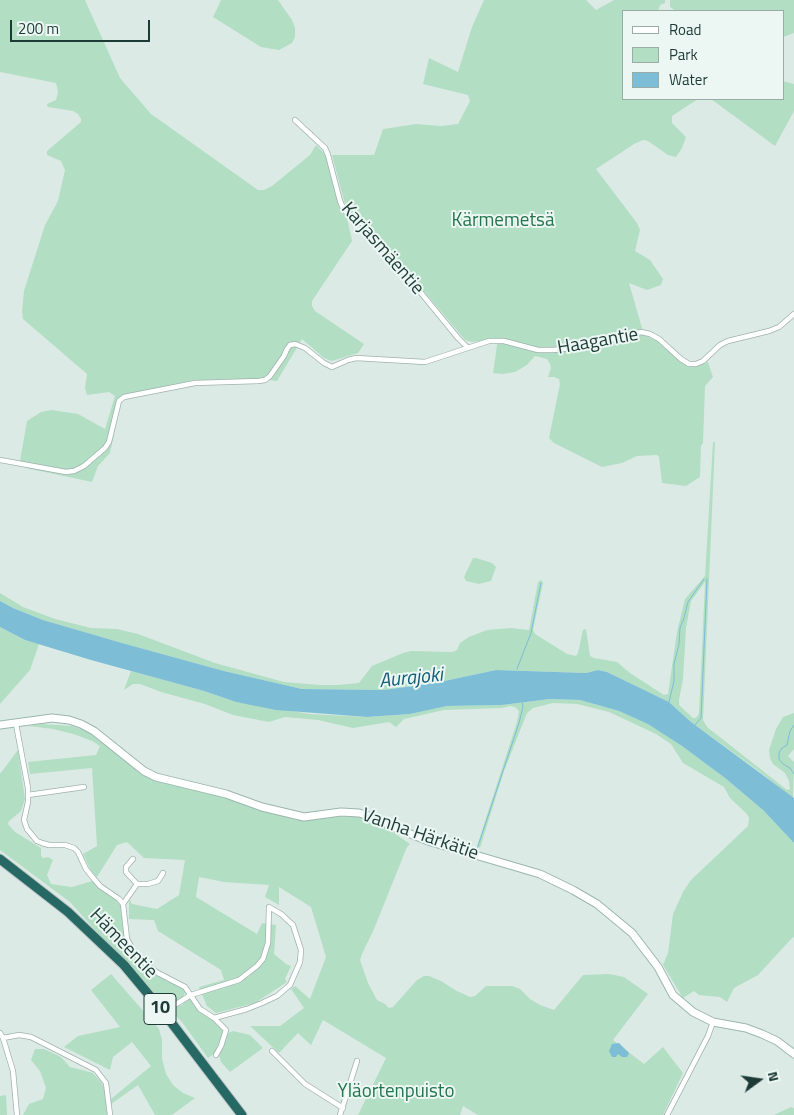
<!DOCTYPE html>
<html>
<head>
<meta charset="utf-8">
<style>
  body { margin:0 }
  #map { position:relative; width:794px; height:1115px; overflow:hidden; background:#dceae6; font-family:"Titillium Web",sans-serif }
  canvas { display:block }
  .legend { position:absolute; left:622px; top:10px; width:162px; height:90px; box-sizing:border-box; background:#ecf7f3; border:1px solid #99aca7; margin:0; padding:6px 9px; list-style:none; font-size:15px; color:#1d3b36 }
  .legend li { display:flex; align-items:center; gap:10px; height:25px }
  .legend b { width:25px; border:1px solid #99aca7 }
  .north { position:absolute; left:734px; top:1055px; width:50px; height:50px; -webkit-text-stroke:4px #ecf7f3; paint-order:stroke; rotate:76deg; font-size:14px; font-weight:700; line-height:20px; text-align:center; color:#1d3b36 }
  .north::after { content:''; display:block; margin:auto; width:18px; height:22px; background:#1d3b36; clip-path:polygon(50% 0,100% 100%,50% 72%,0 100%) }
  .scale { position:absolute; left:10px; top:20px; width:140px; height:22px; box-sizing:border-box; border:2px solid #1d3b36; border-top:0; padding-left:6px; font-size:15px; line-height:18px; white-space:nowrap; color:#1d3b36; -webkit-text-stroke:4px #ecf7f3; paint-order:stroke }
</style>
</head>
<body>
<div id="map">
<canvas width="794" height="1115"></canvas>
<ul class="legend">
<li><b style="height:6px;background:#fff"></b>Road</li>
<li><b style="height:14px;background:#b2dec3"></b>Park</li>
<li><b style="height:14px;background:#7dbed6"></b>Water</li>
</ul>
<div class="north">N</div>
<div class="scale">200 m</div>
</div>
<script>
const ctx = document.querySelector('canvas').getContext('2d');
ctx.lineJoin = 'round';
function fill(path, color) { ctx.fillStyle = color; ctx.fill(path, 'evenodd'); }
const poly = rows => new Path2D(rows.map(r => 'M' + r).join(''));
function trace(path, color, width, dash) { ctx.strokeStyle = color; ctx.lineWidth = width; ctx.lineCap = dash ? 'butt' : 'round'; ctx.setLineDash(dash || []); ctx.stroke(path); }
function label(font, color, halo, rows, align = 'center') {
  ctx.font = font + ' "Titillium Web",sans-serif'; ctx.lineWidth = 4; ctx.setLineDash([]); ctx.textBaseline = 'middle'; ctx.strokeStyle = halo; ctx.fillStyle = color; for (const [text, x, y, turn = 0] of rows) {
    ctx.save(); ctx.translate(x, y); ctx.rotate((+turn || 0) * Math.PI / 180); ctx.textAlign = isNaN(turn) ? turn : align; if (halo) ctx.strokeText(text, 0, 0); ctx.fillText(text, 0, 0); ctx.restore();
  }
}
fill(poly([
  [0,0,85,0,120,78,151,114,258,190,264,190,272,186,310,155,316,145,325,154,328,161,339,206,347,218,352,241,312,301,312,306,315,311,364,344,358,353,332,361,324,358,302,339,277,381,259,379,194,380,122,396,110,453,98,466,92,482,26,468,20,461,27,421,41,412,51,410,78,414,105,429,115,396,109,392,87,395,85,388,87,374,23,319,22,312,24,291,45,225,58,201,65,170,61,161,47,155,47,151,81,122,81,119,78,114,73,111,48,107,47,105,47,104,56,100,58,92,56,83,0,72],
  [221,0,278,0,292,20,295,28,295,37,292,43,279,50,261,47,213,17],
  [484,0,586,0,596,10,614,0,665,0,665,3,660,5,658,11,623,11,623,99,698,99,672,116,672,123,686,137,682,148,676,157,668,155,648,141,643,140,634,144,596,169,637,223,640,230,635,251,650,260,663,279,661,285,647,290,629,283,644,335,659,342,681,362,690,366,698,366,708,362,713,377,705,386,703,443,701,446,700,477,686,486,662,483,659,457,657,455,637,456,622,463,602,467,554,443,549,438,560,384,559,379,554,377,548,377,551,368,550,364,547,359,535,356,527,365,515,372,502,374,493,373,498,338,473,342,465,340,366,222,350,211,345,204,332,155,374,155,383,129,416,124,441,126,458,124,470,101,468,95,423,84,429,58,458,72,472,27],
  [670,0,794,0,794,33,783,37,783,11,676,11,670,7],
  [783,81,794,84,794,111,775,146,711,99,783,99],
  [713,442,715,442,703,720,707,727,787,790,790,789,789,781,785,773,773,764,770,758,769,750,776,729,783,717,794,713,794,749,788,756,794,762,793,798,756,769,691,722,669,702,607,672,598,670,586,673,496,670,435,683,384,690,302,689,224,671,122,643,43,620,13,608,0,601,0,593,23,607,55,619,91,628,117,629,138,634,215,663,284,682,319,685,338,685,359,683,372,666,403,653,411,651,452,652,457,650,460,643,469,637,487,630,511,628,529,630,538,582,541,580,543,583,533,630,535,634,567,654,576,656,578,653,583,630,586,629,590,656,594,658,617,662,630,673,664,695,668,694,677,632,685,599,705,576],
  [705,582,699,714,696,718,693,718,679,705,679,700,683,679,686,628,691,601],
  [476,558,492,563,496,567,491,581,479,584,466,581,464,577,473,558],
  [0,627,25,640,39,644,30,670,0,704],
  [131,671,204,691,236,702,310,714,367,717,410,714,447,706,502,705,550,699,580,700,619,711,648,723,682,746,725,778,763,810,794,843,794,938,793,937,758,975,734,988,727,1002,720,997,699,995,694,991,683,998,663,965,668,953,673,914,683,892,691,880,748,826,749,818,747,814,730,798,724,787,683,763,671,744,656,734,609,712,577,704,553,703,533,708,527,713,504,771,480,848,477,846,517,722,519,711,515,707,510,706,502,708,444,710,404,719,396,727,389,722,353,728,318,720,285,717,269,722,233,715,205,704,161,692,140,684,133,684,124,690],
  [42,724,72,726,84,730,94,735,140,773,159,781,220,796,296,820,314,820,334,817,359,817,387,828,410,844,407,847,374,929,362,954,360,960,368,983,377,1000,385,1004,389,1008,393,1007,417,980,424,976,429,976,441,981,455,990,470,997,475,996,486,986,512,986,520,989,530,999,540,1005,554,1010,583,975,609,974,624,977,648,994,613,1040,644,1064,663,1047,683,1073,663,1115,478,1115,463,1106,460,1115,358,1115,386,1058,323,1020,311,1045,298,1033,279,1053,250,1026,280,1026,304,1008,291,989,295,986,310,999,326,957,311,907,279,887,279,905,265,897,269,885,224,882,199,877,196,897,257,934,262,923,276,925,274,954,286,964,291,966,285,979,287,982,255,1003,216,1013,207,1006,199,987,224,980,221,970,158,931,154,920,129,919,129,899,132,904,157,909,179,895,185,860,144,858,127,842,117,845,97,877,92,873,83,854,97,846,92,768,30,774,28,762,96,755,100,746,92,741,73,734,53,729,28,726],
  [18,750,25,799,21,811,9,821,8,824,15,832,41,848,41,856,43,858,48,857,53,860,47,875,51,884,72,887,92,881,121,905,125,940,132,954,147,968,167,981,184,988,186,991,183,997,167,1008,164,1007,70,902,0,850,0,774],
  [111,974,159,1029,162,1040,162,1059,166,1074,173,1085,183,1093,195,1098,172,1115,155,1115,138,1085,111,1104,111,1099,151,1066,132,1042,113,1057,110,1070,64,1047,78,1036,120,1027,91,990],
  [189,998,200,1012,213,1018,224,1031,215,1053,208,1058,182,1022,174,1014,173,1010,174,1007,178,1004,180,1006,183,1004,183,1002],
  [233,1031,250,1035,263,1048,230,1072,221,1062,219,1055,228,1033],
  [35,1049,44,1049,61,1057,70,1067,93,1073,101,1082,106,1092,107,1115,23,1115,29,1104,43,1099,46,1088,40,1071,31,1060],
  [6,1095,7,1115,0,1115,0,1096],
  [791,1107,794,1108,794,1115,774,1115]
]), '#b2dec3');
fill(poly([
  [0,601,13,608,43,620,122,643,224,671,302,689,384,690,435,683,496,670,586,673,598,670,607,672,669,702,691,722,794,798,794,843,763,810,725,778,682,746,648,724,619,711,580,700,550,699,502,705,447,706,410,714,367,717,276,710,236,702,204,691,91,660,25,640,0,627],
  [619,1043,629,1053,627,1057,622,1057,618,1054,616,1057,612,1057,609,1051,612,1044]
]), '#7dbed6');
trace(poly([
  [517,669,531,633,541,583],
  [669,702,674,681,674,664,679,644,680,628,684,618,688,602,704,579],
  [695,725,701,718,707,579],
  [794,725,790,731,787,745,782,748,779,753,779,759,783,764,790,768,794,774],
  [476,852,519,723,523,707,522,701]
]), '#7dbed6', 1);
const street = poly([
  [295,120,325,148,328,155,340,201,343,208,347,213,367,227,458,338,467,347],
  [0,460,66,472,74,471,84,466,105,448,109,442,119,401,124,397,195,383,259,381,265,380,270,376,284,356,287,349,290,345,295,344,305,348,324,363,332,367,348,360,356,358,425,362,489,341,504,341,538,350,553,350,587,346,641,332,650,334,659,339,681,359,689,364,696,364,703,361,720,345,728,341,769,331,779,327,794,314],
  [16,724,28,788,28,802,24,820,27,829,37,841,42,843,49,845,65,845,74,848,78,852,86,869,94,879,100,886,119,899,123,904,127,939,134,952,148,966,158,973,185,987,200,1009,214,1018,226,1030,221,1046,216,1055],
  [28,795,84,787],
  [133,859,126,867,126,872,137,884,148,884,158,881,163,873],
  [123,904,137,884],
  [163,1012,191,995,239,980,257,966,263,959,268,943,269,907,281,914,293,925,301,950,300,962,290,985,277,996,262,1003,247,1009,214,1018],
  [0,1033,3,1038,19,1035,31,1037,96,1070,106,1083,110,1115],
  [3,1038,13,1071,17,1115],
  [272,1051,305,1084,343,1108],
  [340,1115,357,1061],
  [667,1115,708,1036,713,1022]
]);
const secondary = poly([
  [0,725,52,718,69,720,81,724,94,731,144,771,156,777,226,794,262,807,304,817,341,812,359,813,376,818,395,828,431,842,540,874,573,890,597,904,632,933,658,967,673,995,693,1012,713,1022,746,1028,762,1034,777,1041,794,1054]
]);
const highway = poly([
  [0,859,68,912,124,965,164,1013,242,1115]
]);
trace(street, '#9fb2ae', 6);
trace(secondary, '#9ab7b0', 9);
trace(highway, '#bbc4c3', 11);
trace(street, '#fff', 4.5);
trace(secondary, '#fff', 7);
trace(highway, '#266964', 9);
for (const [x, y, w] of [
  [160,1009,32]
]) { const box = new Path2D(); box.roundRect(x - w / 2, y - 15.5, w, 31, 4); ctx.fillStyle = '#ecf7f3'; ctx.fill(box); trace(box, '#1d3b36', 1); }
label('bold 18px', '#1d3b36', null, [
  ["10",160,1009]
]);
label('19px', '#23754d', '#ecf7f3', [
  ["Kärmemetsä",503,221],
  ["Yläortenpuisto",396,1092]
]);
label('19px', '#1d3b36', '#ecf7f3', [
  ["Karjasmäentie",382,249,49],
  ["Haagantie",598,342,-10],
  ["Vanha Härkätie",420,835,19],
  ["Hämeentie",123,944,46]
]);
label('italic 20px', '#125d7b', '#ecf7f3', [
  ["Aurajoki",411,679,-6]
]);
</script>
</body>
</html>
